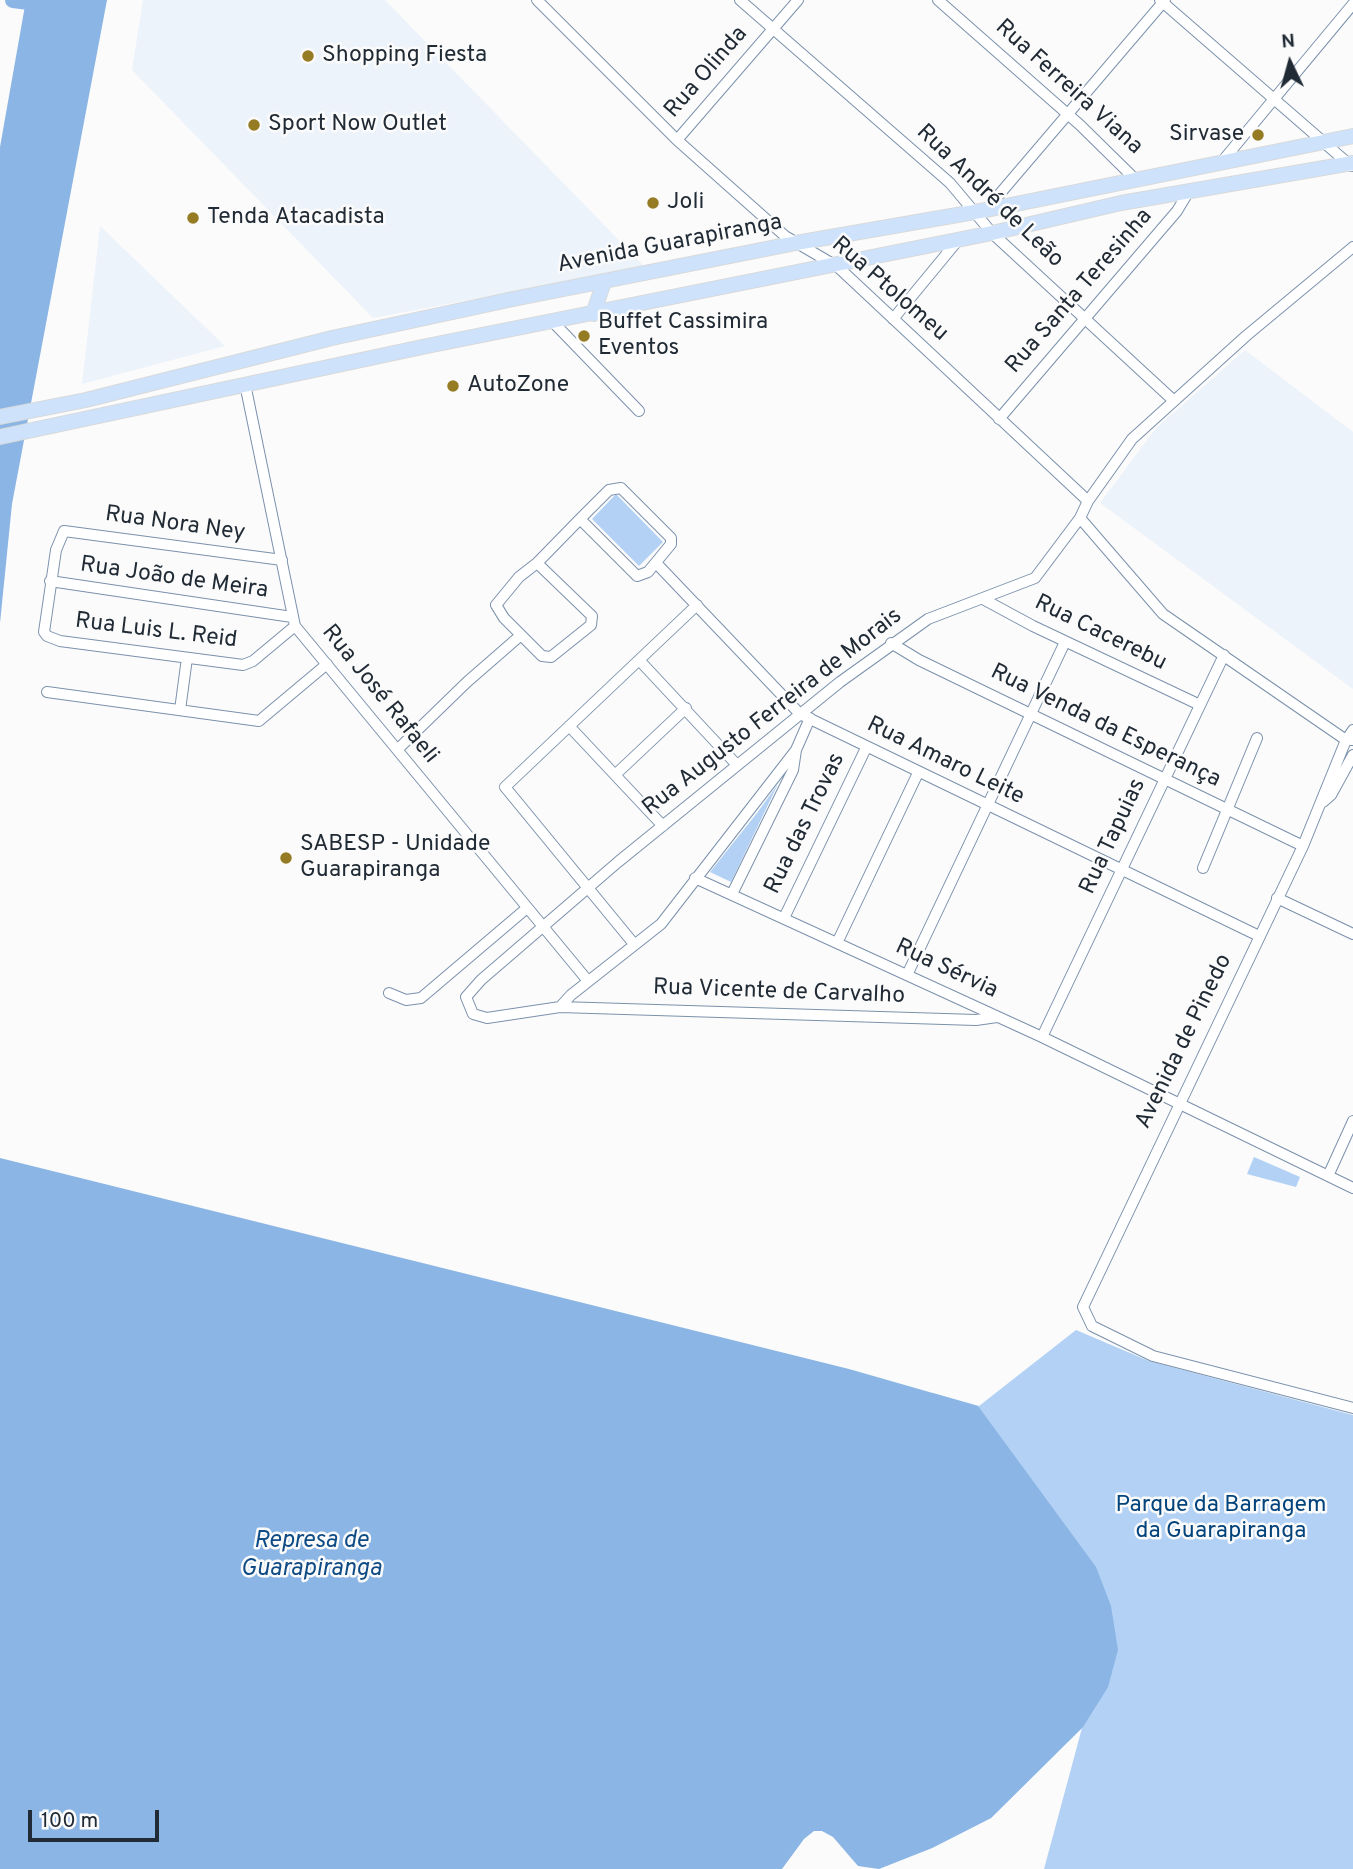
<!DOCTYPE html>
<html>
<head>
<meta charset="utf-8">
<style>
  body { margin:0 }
  #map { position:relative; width:1353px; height:1869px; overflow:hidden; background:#fbfbfb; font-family:Overpass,sans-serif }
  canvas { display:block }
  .north { position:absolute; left:1255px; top:28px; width:70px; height:70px; -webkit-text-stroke:5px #fbfbfb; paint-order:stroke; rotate:355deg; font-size:19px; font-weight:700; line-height:28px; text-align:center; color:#212b35 }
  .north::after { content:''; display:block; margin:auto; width:24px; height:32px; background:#212b35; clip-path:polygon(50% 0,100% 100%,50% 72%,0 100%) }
  .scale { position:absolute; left:28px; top:1810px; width:131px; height:32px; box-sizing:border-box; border:4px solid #212b35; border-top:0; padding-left:9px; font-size:21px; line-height:24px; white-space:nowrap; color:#212b35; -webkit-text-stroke:5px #fbfbfb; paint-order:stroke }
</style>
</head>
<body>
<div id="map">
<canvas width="1353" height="1869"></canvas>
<div class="north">N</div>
<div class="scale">100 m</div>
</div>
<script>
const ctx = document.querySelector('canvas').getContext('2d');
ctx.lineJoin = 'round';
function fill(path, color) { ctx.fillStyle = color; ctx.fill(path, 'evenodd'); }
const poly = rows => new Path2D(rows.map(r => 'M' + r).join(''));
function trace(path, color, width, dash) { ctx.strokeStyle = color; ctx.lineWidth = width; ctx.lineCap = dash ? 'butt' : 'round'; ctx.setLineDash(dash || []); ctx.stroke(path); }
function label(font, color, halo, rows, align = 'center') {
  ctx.font = font + ' Overpass,sans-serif'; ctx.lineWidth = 5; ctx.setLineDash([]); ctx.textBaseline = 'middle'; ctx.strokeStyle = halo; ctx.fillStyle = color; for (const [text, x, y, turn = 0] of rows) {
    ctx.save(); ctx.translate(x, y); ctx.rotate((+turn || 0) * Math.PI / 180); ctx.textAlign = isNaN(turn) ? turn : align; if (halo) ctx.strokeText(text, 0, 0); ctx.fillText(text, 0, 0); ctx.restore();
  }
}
fill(poly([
  [143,0,385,0,645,267,373,318,132,70],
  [100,226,225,346,82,384],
  [1245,350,1353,432,1353,689,1100,503,1156,428]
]), '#edf3fa');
fill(poly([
  [616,494,663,542,639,566,592,519],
  [778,784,731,882,710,872,757,813],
  [1254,1157,1300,1177,1296,1187,1247,1174],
  [1076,1330,1149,1361,1353,1415,1353,1869,1044,1869,1082,1728,991,1818,932,1848,878,1869,933,1393,979,1406]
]), '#b2d1f5');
fill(poly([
  [26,0,107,0,12,504,0,623,0,147],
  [0,1158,849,1369,978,1406,1096,1567,1111,1606,1118,1650,1108,1687,1083,1727,991,1818,932,1848,879,1869,858,1866,833,1837,822,1831,814,1831,804,1839,782,1869,0,1869]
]), '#8bb5e4');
trace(poly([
  [13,0,45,4]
]), '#8bb5e4', 16);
const minor = poly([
  [537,0,677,140,785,236,838,267,1088,501],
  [740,0,950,183,992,233,1173,400],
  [938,0,1080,125,1136,180],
  [1160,0,1351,166],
  [677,140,798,0],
  [1220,164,1353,4],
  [986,210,1165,0],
  [893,319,959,239],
  [552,321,639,411],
  [245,384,295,626,588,981],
  [999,419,1177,211,1189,191],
  [1080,518,1163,614,1346,740,1352,740],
  [282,560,64,531,56,550,44,632,47,636,60,641,243,665,253,661,295,626],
  [537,563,592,616,591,625,551,657,542,656,504,618,496,605,519,577,537,563,580,519,609,490,621,488,671,538,671,544,648,572,637,576,580,519],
  [657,564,800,714,1259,936],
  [50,581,292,617],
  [983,599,1033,626,1200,705],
  [891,643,919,660,1303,846],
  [640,661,737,765],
  [47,692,259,721,327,664],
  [180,710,187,658],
  [810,718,796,750,661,924,571,995,560,1007,487,1018,473,1014,466,997,481,980,618,862,840,682,928,619,1035,578,1080,518,1088,501,1132,439,1246,336,1353,247],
  [569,726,663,826],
  [1353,730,1346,740,1303,846,1083,1307,1092,1326,1153,1356,1353,1408],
  [398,749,467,682,521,635],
  [615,775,686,708],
  [1323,802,1331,795,1353,755],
  [1203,868,1257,738],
  [695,878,1042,1037,1353,1188],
  [732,894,793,770,796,750],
  [1277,898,1353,934],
  [784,918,866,748],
  [837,943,918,773],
  [634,944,505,787,697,605],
  [907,975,1065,642],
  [389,993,406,1000,421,998,527,908],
  [560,1007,976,1020,997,1017],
  [1042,1037,1224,655],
  [1328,1176,1353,1121]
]);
const major = poly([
  [593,314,604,282],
  [0,417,86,400,332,338,513,299,796,243,986,210,1353,136],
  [0,437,427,346,992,233,1121,203,1353,163]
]);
trace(minor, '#7b91ac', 12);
trace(major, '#d7d9db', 16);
trace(minor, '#fff', 10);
trace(major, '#cee3fb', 14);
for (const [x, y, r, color] of [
  [308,56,7,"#957c24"],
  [254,125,7,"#957c24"],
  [1258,135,7,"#957c24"],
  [653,203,7,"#957c24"],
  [193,218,7,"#957c24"],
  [584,336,7,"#957c24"],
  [453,386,7,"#957c24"],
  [286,858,7,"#957c24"]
]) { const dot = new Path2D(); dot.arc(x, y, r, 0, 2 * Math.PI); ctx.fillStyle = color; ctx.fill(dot); trace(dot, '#fbfbfb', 2.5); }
label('23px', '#212b35', '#fbfbfb', [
  ["Shopping Fiesta",322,56],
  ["Sport Now Outlet",268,125],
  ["Sirvase",1244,135,"right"],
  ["Joli",667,203],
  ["Tenda Atacadista",207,218],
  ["Buffet Cassimira",598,323],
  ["Eventos",598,349],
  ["AutoZone",467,386],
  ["SABESP - Unidade",300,845],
  ["Guarapiranga",300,871]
], 'left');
label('23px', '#212b35', '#fbfbfb', [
  ["Rua Olinda",707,73,-49],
  ["Rua Ferreira Viana",1068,88,42],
  ["Rua André de Leão",989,197,44],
  ["Avenida Guarapiranga",670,245,-11],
  ["Rua Ptolomeu",889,290,41],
  ["Rua Santa Teresinha",1080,292,-49],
  ["Rua Nora Ney",175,525,8],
  ["Rua João de Meira",174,579,8],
  ["Rua Luis L. Reid",156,632,7],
  ["Rua Cacerebu",1100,634,26],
  ["Rua José Rafaeli",379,695,51],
  ["Rua Augusto Ferreira de Morais",773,713,-38],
  ["Rua Venda da Esperança",1105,727,26],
  ["Rua Amaro Leite",945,762,26],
  ["Rua das Trovas",806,824,-64],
  ["Rua Tapuias",1114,837,-65],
  ["Rua Sérvia",946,970,25],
  ["Rua Vicente de Carvalho",779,993,2],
  ["Avenida de Pinedo",1185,1042,-64]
]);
label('23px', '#02437b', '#fbfbfb', [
  ["Parque da Barragem",1221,1506],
  ["da Guarapiranga",1221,1532]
]);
label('italic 24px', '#0f4b84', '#fbfbfb', [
  ["Represa de",311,1542],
  ["Guarapiranga",311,1570]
]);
</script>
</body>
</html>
